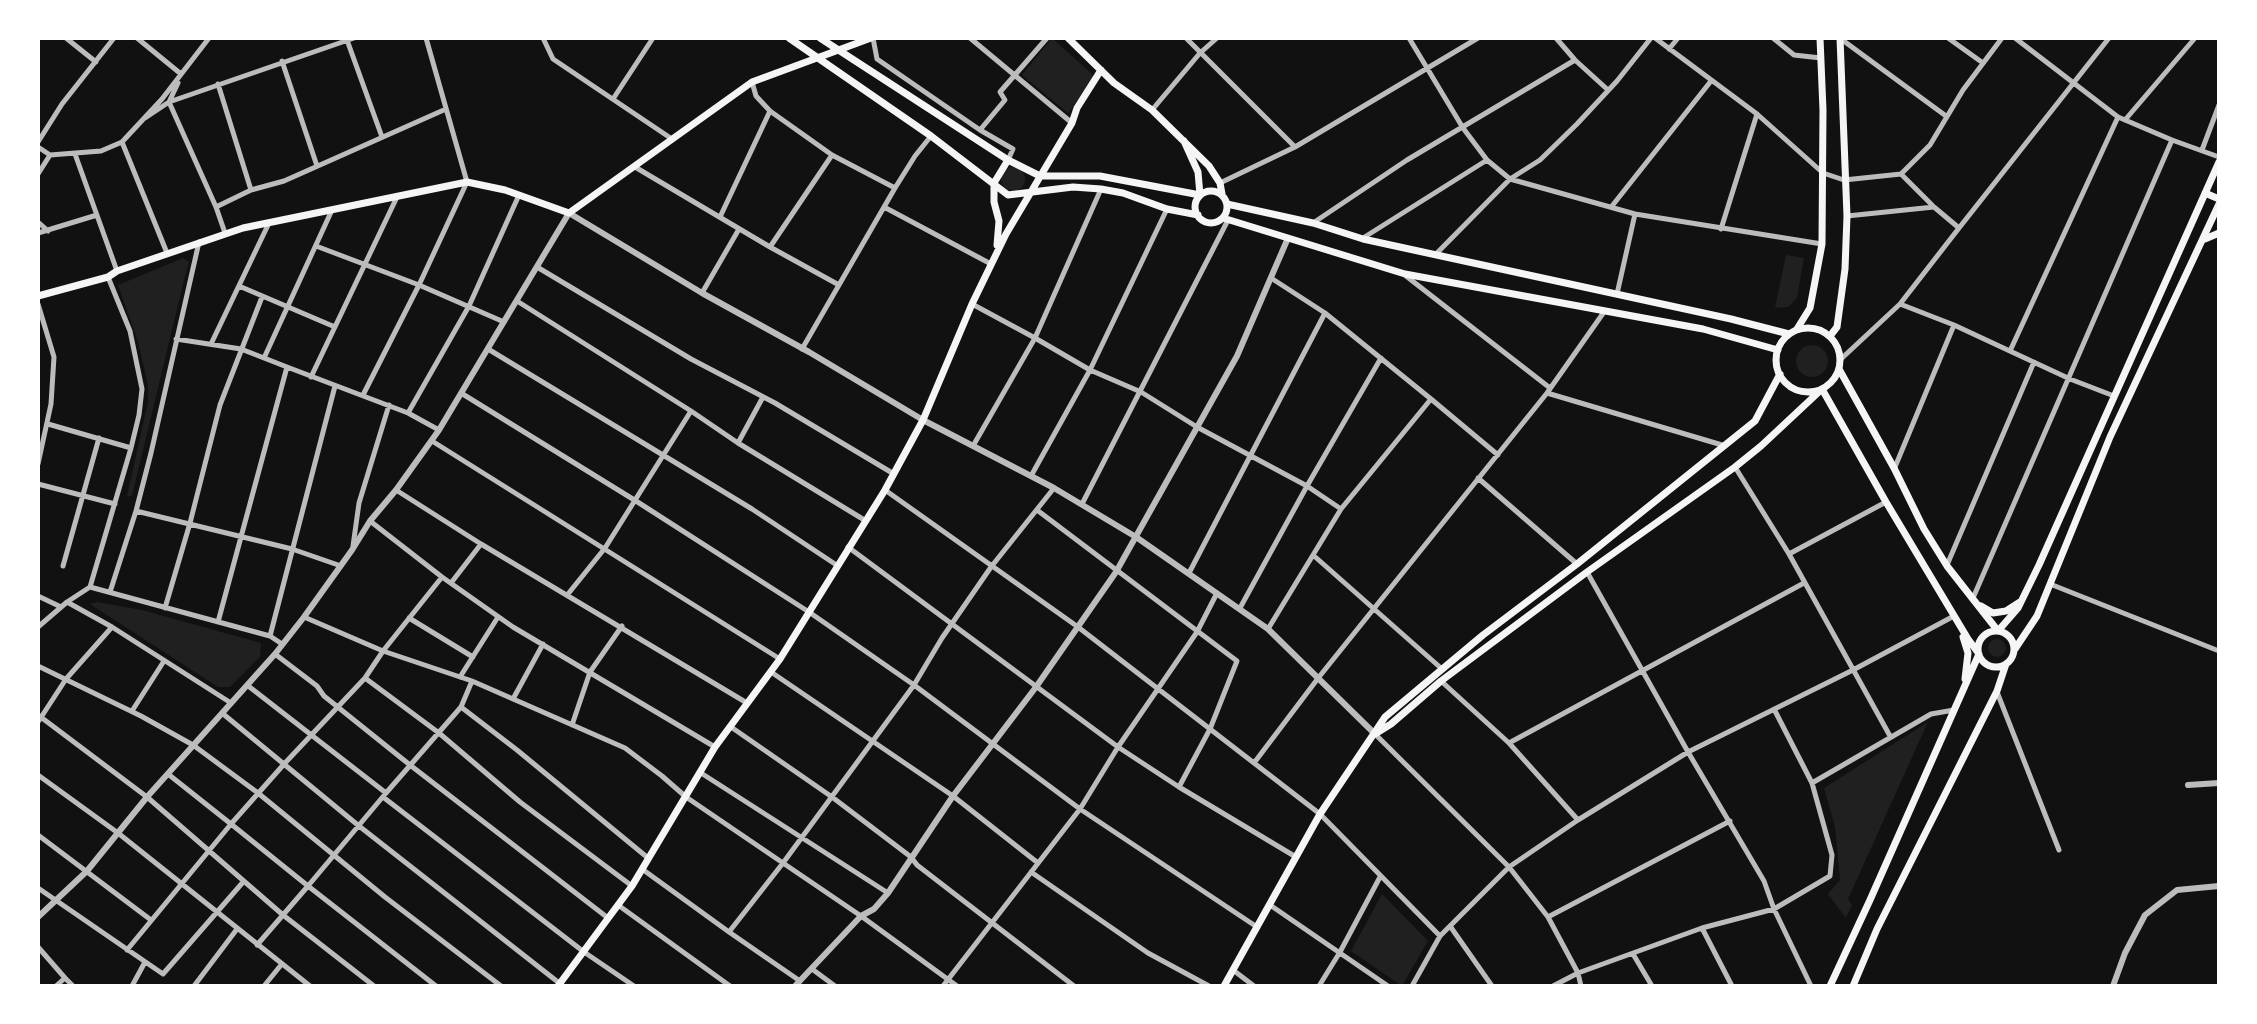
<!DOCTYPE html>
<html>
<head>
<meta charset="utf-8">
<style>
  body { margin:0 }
  #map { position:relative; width:2257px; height:1024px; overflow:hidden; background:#111; font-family:Overpass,sans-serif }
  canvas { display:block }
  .frame { position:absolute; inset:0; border:40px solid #fff; pointer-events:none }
</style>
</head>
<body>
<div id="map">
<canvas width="2257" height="1024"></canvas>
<div class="frame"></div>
</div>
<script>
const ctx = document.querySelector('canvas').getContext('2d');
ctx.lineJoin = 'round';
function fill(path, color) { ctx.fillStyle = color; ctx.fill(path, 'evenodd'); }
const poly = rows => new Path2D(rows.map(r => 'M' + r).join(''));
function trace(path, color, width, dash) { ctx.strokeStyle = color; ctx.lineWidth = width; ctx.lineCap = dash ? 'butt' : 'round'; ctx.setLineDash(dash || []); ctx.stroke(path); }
fill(poly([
  [1052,38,1092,74,1092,80,1068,113,1022,75],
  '1001 179a12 12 0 1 1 24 0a12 12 0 1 1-24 0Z',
  [1786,255,1804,258,1797,298,1788,307,1775,308],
  [183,258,189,262,185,276,132,496,127,496,148,402,148,385,138,342,118,285],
  '1796 361a16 16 0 1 1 32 0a16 16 0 1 1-32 0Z',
  [97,602,142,610,261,643,260,657,230,687,218,687,90,604],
  '1988 648a9 9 0 1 1 18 0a9 9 0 1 1-18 0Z',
  [1928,722,1848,899,1852,905,1846,918,1828,894,1840,880,1835,827,1824,788],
  [1382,894,1428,941,1402,986,1351,951]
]), '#202020');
trace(poly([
  [66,38,96,62],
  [137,38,181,74],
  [543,38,553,59,672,139],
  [873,38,877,59,980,130,1013,149,1008,160],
  [970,38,1072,123],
  [1186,38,1295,147],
  [1409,38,1463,128,1487,160,1510,179,1635,214,1822,244],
  [1556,38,1575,60,1608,90],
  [1655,38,1757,114,1823,173,1844,180,1901,174,1930,145,1963,90,2002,38],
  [1773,38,1794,55,1821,58],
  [1948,38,1983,63],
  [2015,38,2118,117,2172,140,2219,157],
  [1841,39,1946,116],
  [347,40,382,137],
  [1669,49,1678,38],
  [282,61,317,166],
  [752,82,756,96,770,111,832,155,895,188],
  [178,83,169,102,216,207,225,233],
  [218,84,251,190],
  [613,99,653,38],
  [1152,110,1200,53,1217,38],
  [145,118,169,102,354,38],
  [2125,120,2195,38],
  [980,130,1005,100,1000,92,1047,38],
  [38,142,62,104,114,38],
  [122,142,167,253],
  [38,147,50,155,101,151,122,142,162,99,209,38],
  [2202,150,2219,105],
  [75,154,117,271],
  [635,167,770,247,839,285],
  [38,174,50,155],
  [1901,174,1933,206],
  [1220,183,1295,147,1478,38],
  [1612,206,1711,81],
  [216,207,251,190,284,181,446,109],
  [884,207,991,264],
  [720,217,770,111],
  [38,222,48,231],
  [1313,223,1407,160,1575,60],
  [1959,228,2109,38],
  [1721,229,1757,114],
  [38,233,97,215],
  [1363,238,1487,160],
  [316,246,419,285,504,322],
  [770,247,832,155],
  [1436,254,1510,179,1540,160,1577,124,1617,81,1651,38],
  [537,267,691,359,775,403,894,474],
  [1406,276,1550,388],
  [239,286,335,327],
  [702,293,739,229],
  [1617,294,1635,214],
  [517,301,691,411,605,548,568,594],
  [38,304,54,357,51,404,38,464],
  [972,304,1035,338,1090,370,1141,392,1197,427,1307,486,1341,509,1431,399,1325,313],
  [1954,325,2070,379,2114,396],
  [176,339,241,349,264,358],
  [211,344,269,223],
  [488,349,752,509,838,566],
  [802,349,895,188,915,156,931,136],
  [2010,351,2118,117],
  [1841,359,1900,304,1959,228,1934,207,1847,216],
  [287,367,264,358,332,210],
  [311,377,397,197],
  [461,393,636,501,809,612,914,685,1080,809,1257,927],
  [1547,393,1722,445],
  [363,395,419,285,467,182,426,38],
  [1431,399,1498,455],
  [691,411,738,443,866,521],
  [408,413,469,306,519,195],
  [48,424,131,448],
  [432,441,780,659],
  [738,443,763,397],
  [973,446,1035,338,1101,189],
  [1735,467,1789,554,1890,736],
  [1895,467,1954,325,1900,304],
  [1031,476,1090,370,1167,209],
  [1478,478,1577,564],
  [38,484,115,504],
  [396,490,481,544,747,703],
  [885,490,1078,627,1320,814,1440,936],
  [1082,504,1228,220],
  [1037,510,1237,661,1210,729,1179,787],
  [136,511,292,549,341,566],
  [370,521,442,577,513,627,715,747],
  [353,546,359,503,389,405],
  [848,547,1118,747,1179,787,1296,857],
  [1789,554,1886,502],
  [1313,555,1442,669],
  [1947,565,2034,362],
  [63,566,99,438],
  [1587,572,1688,752,1764,881,1774,909,1811,986],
  [1189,573,1325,313,1271,278],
  [451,583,481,544],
  [2050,584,2219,651],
  [90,587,131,448,139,415,142,389,130,331,108,277],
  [110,592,136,511,151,453,199,242],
  [38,596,61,607],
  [1973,598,2172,140],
  [67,602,112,627,231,703],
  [165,608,190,523,220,405,262,297],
  [1240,608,1307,486,1381,358],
  [304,617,383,651,442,577],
  [409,618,473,657],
  [218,622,287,367,408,413,439,430],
  [38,627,67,602,90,587,270,636,282,644],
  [1268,629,1341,509],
  [270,636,335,386],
  [275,654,317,686,324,696,410,765,608,918],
  [38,666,141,716,193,745,258,793,385,897,501,986],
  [771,672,953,796,1038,863],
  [460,677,498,617],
  [365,678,439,733,520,802,632,886],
  [1441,681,1509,743,1578,820],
  [247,685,386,793,308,886,436,986],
  [1997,692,2059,850],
  [513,699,543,644],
  [461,707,517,750,648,858],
  [132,711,164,661],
  [222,713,359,826,563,986],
  [38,715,147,797,283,915,374,986],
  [38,722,66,679,112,627],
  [572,725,590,672,622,626],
  [731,727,832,797,911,857,917,865,1074,986],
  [1375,734,1509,867,1548,917,1578,973,1581,986],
  [1509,743,1804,583],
  [1254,763,1319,677,1547,393,1604,312],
  [701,773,888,893],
  [38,775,118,833,310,986],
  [1812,783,1931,714,1954,710],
  [386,793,461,707,472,681,625,748,662,776,686,797,783,863,914,685,942,638,991,567,1054,488],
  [383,797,584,952,634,986],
  [38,835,151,920],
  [642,869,729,932],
  [1031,872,1148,953,1209,986],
  [38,888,163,974,244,881],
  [618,905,730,986],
  [1270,905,1388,986],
  [1548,917,1730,821],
  [1450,926,1492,986],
  [1702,928,1732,986],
  [257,945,308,886,231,824,285,763,365,678,383,651,472,681],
  [38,947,65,978],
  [127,950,231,824,168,774],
  [1633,954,1652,986],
  [812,969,835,986],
  [1233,970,1254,986],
  [800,981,729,932,783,863,861,916,957,986],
  [56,986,65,978,73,986],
  [132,986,145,962],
  [194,986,237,929],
  [264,986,281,965],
  [943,986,1080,809,1118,747,1197,632,1217,593],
  [1319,986,1340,952,1380,877],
  [1412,986,1440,936,1509,867,1578,820,1688,752,1853,670,1954,616],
  [1553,986,1578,973,1702,928,1774,909,1830,876,1832,855,1812,783,1774,709]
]), '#bcbcbc', 5);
trace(poly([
  [2188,785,2219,783],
  [38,917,87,871,147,797,275,654,304,617,352,550,370,521,396,490,439,430,569,213,702,293,809,352,923,420,1054,488,1136,537,1268,629,1375,734],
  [795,986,861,916,874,909,888,893,953,796,1036,687,1116,572,1237,356,1288,238],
  [2113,986,2125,953,2145,915,2177,890,2219,886]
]), '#bcbcbc', 6);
trace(poly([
  [789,38,931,136,1008,195,1073,187,1101,189,1123,193,1167,209,1198,215],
  [820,38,1008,160,1040,176,1100,176,1200,195,1198,172,1184,141],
  [1068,38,1114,83,1152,110,1209,166,1220,183,1222,194],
  '1195 207a16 16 0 1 1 32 0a16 16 0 1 1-32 0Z',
  [2205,193,2219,199],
  [1227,204,1313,223,1363,239,1731,319,1789,334],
  [1223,218,1405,274,1703,329,1778,350],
  [2205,239,2219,233],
  [997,245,999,221,994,202,994,183,1008,160],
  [38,296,108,277,117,271,243,228,467,182,505,190,569,213,752,82,871,38],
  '1776 360a32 32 0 1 1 64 0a32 32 0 1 1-64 0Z',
  [1797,329,1810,308,1822,244,1823,110,1820,38],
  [1830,336,1837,327,1845,269,1847,216,1840,38],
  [1839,369,1894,468,1924,529,1947,566,1998,631,2018,608,2039,565,2219,162],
  [1981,606,1993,613,2006,611,2020,602],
  '1978 649a18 18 0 1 1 36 0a18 18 0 1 1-36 0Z',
  [1963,637,1968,653,1965,679],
  [2015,649,2037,616,2110,437,2219,204],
  [1375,734,1391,724,1441,681,1587,572,1735,467,1761,446,1822,389,1886,502,1968,639,1979,654,1870,900,1830,986],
  [558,986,632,886,715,747,780,659,885,490,923,420,972,304,1006,234,1072,123,1077,108,1101,70],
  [1224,986,1320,814,1385,717,1483,635,1577,564,1755,421,1780,374],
  [1853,986,1877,929,1997,691,2006,664]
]), '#f5f5f5', 7);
</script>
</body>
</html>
